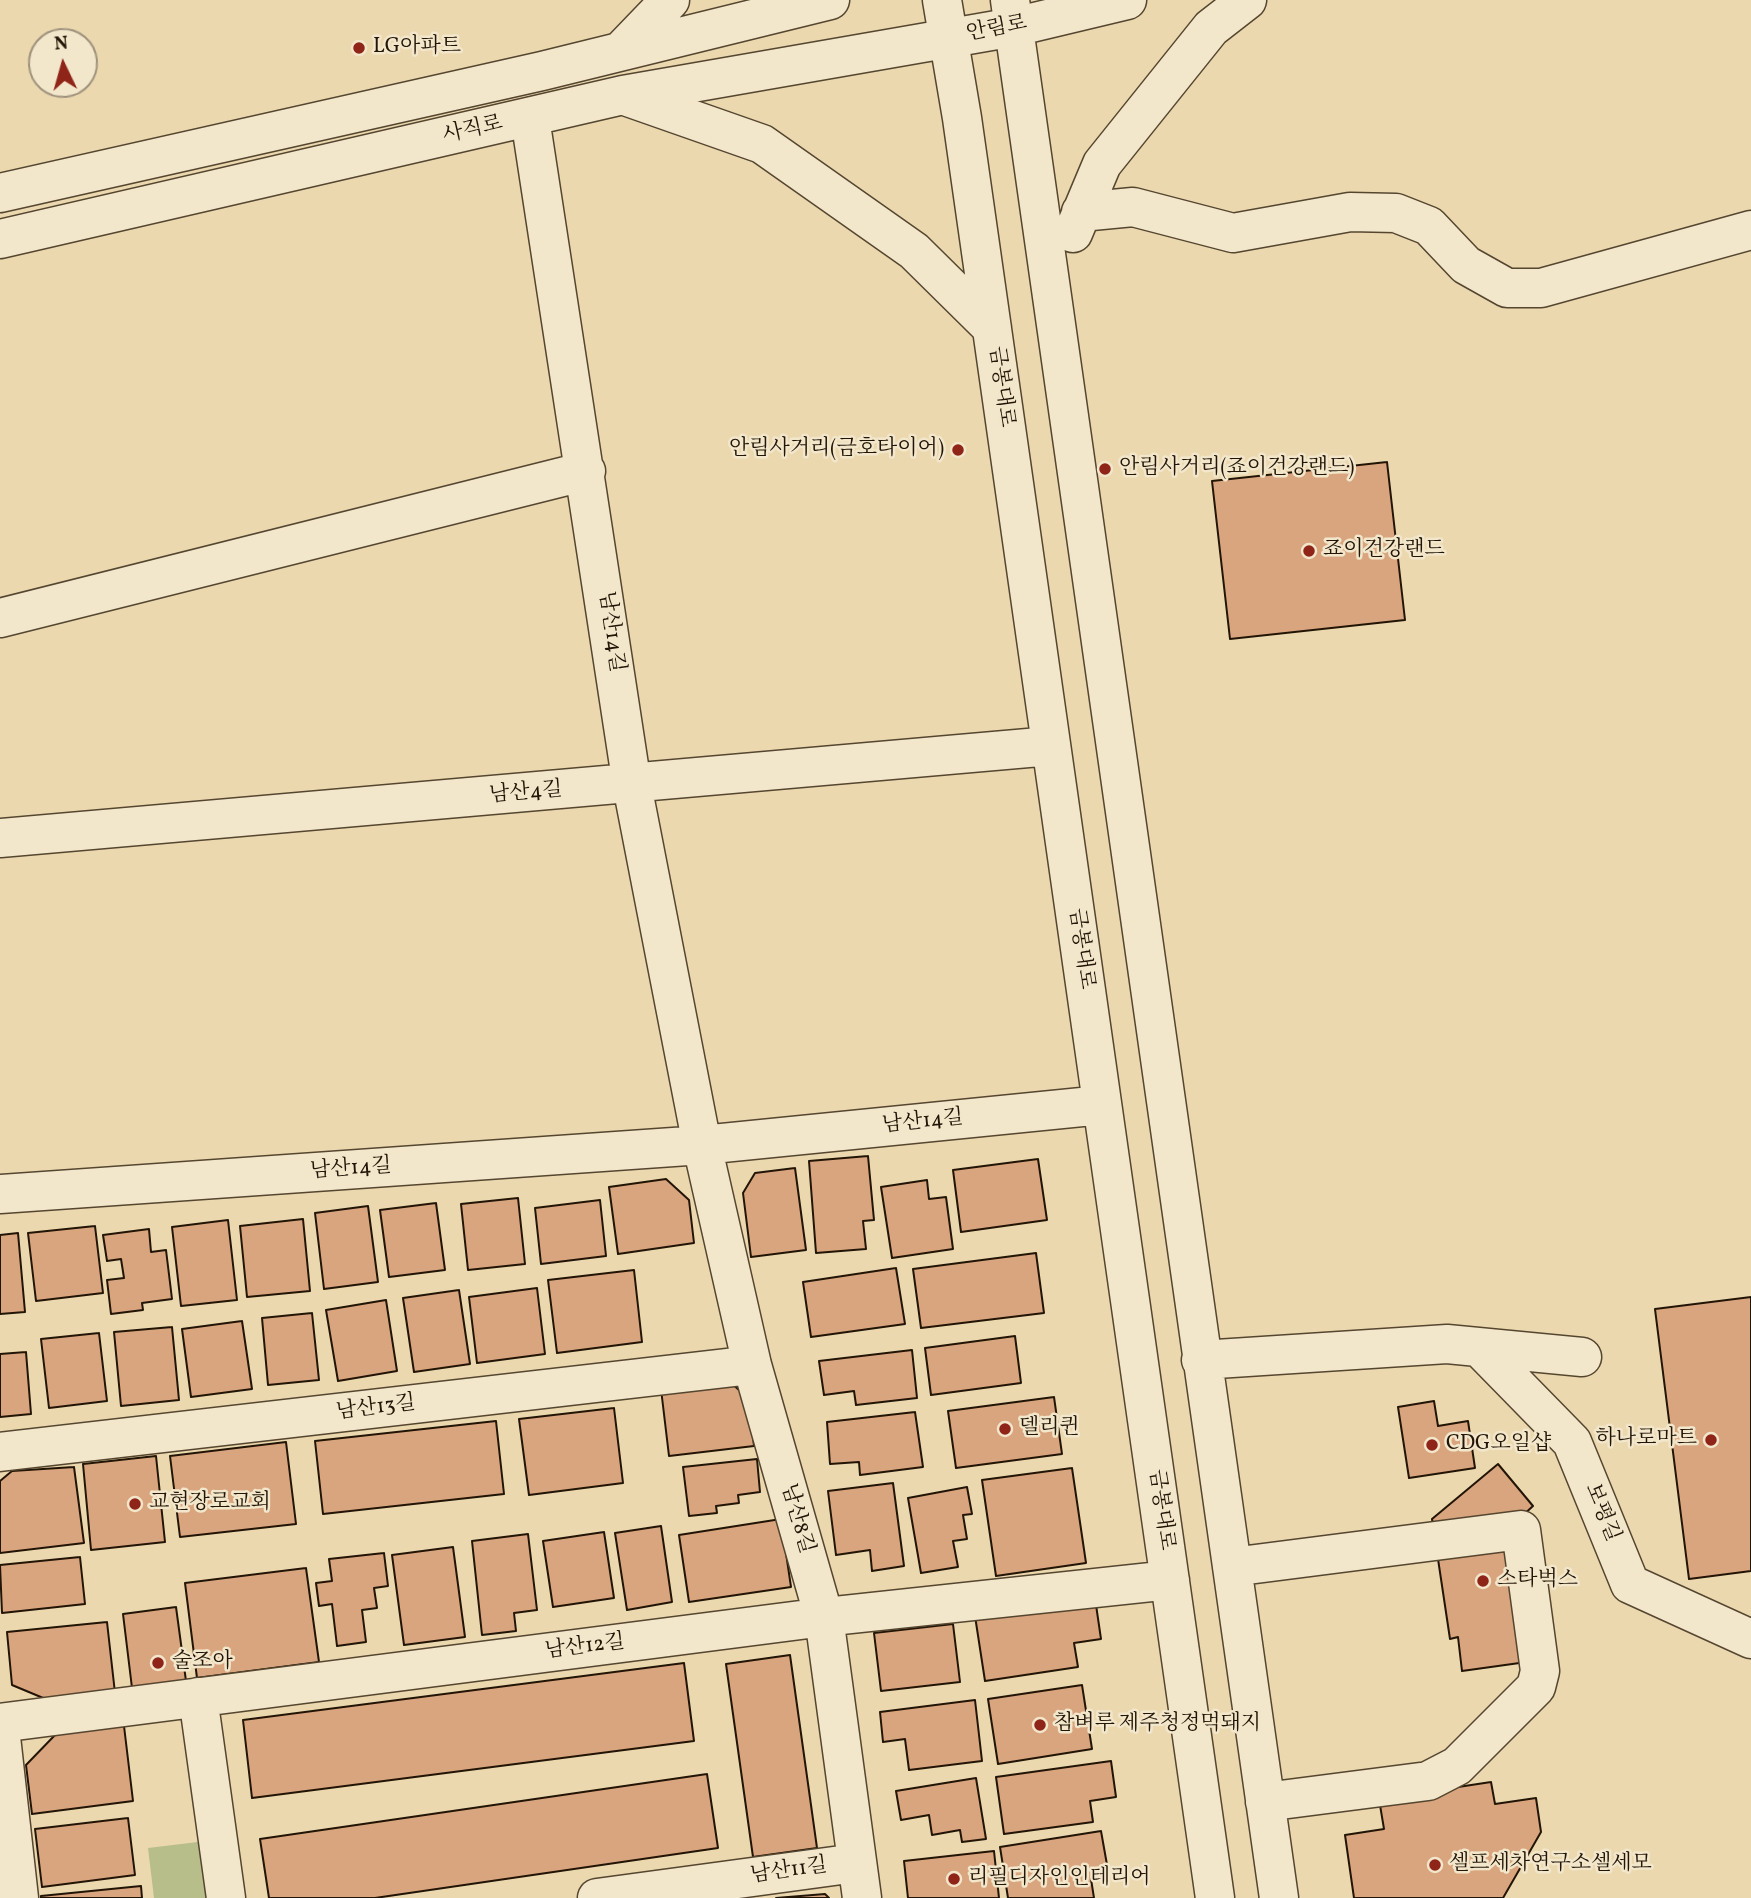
<!DOCTYPE html>
<html>
<head>
<meta charset="utf-8">
<style>
  body { margin:0 }
  #map { position:relative; width:1751px; height:1898px; overflow:hidden; background:#ebd8af; font-family:Vollkorn,serif }
  canvas { display:block }
  .north { position:absolute; left:28px; top:28px; width:70px; height:70px; box-sizing:border-box; background:#f2e6cb; border:2px solid #9f927c; border-radius:50%; rotate:355deg; font-size:19px; font-weight:700; line-height:28px; text-align:center; color:#231506 }
  .north::after { content:''; display:block; margin:auto; width:24px; height:32px; background:#8f2418; clip-path:polygon(50% 0,100% 100%,50% 72%,0 100%) }
</style>
</head>
<body>
<div id="map">
<canvas width="1751" height="1898"></canvas>
<div class="north">N</div>
</div>
<script>
const ctx = document.querySelector('canvas').getContext('2d');
ctx.lineJoin = 'round';
function fill(path, color) { ctx.fillStyle = color; ctx.fill(path, 'evenodd'); }
const poly = rows => new Path2D(rows.map(r => 'M' + r).join(''));
function trace(path, color, width, dash) { ctx.strokeStyle = color; ctx.lineWidth = width; ctx.lineCap = dash ? 'butt' : 'round'; ctx.setLineDash(dash || []); ctx.stroke(path); }
function label(font, color, halo, rows, align = 'center') {
  ctx.font = font + ' Vollkorn,"Noto Serif KR",serif'; ctx.lineWidth = 5; ctx.setLineDash([]); ctx.textBaseline = 'middle'; ctx.strokeStyle = halo; ctx.fillStyle = color; for (const [text, x, y, turn = 0] of rows) {
    ctx.save(); ctx.translate(x, y); ctx.rotate((+turn || 0) * Math.PI / 180); ctx.textAlign = isNaN(turn) ? turn : align; if (halo) ctx.strokeText(text, 0, 0); ctx.fillText(text, 0, 0); ctx.restore();
  }
}
fill(poly([
  [206,1841,214,1898,154,1898,148,1848]
]), '#b8be8a');
const building = poly([
  [1387,462,1405,620,1230,639,1212,481,1387,462],
  [868,1156,874,1220,863,1221,866,1249,816,1253,809,1161,868,1156],
  [1038,1159,1047,1220,961,1232,953,1170,1038,1159],
  [795,1168,806,1250,751,1257,743,1193,755,1173,795,1168],
  [666,1179,689,1200,694,1243,618,1254,609,1187,666,1179],
  [927,1180,929,1199,946,1197,953,1249,892,1258,881,1187,927,1180],
  [518,1198,525,1264,468,1270,461,1204,518,1198],
  [600,1200,606,1256,541,1264,535,1208,600,1200],
  [436,1203,445,1270,389,1277,380,1210,436,1203],
  [368,1206,378,1282,324,1289,315,1213,368,1206],
  [303,1219,310,1291,247,1297,240,1226,303,1219],
  [228,1220,237,1300,181,1306,172,1227,228,1220],
  [95,1226,103,1293,36,1301,28,1233,95,1226],
  [149,1229,151,1252,166,1250,172,1299,142,1303,143,1310,111,1314,107,1280,124,1278,121,1259,107,1261,103,1235,149,1229],
  [18,1233,25,1312,0,1314,0,1235,18,1233],
  [1036,1253,1044,1313,921,1328,913,1269,1036,1253],
  [896,1268,905,1324,811,1337,803,1282,896,1268],
  [634,1270,642,1342,557,1353,548,1280,634,1270],
  [537,1288,545,1354,477,1363,469,1297,537,1288],
  [459,1290,470,1364,414,1372,403,1298,459,1290],
  [1751,1297,1751,1571,1689,1579,1655,1309,1751,1297],
  [386,1300,397,1371,338,1381,326,1310,386,1300],
  [312,1313,319,1380,268,1385,262,1318,312,1313],
  [242,1321,252,1389,191,1397,182,1329,242,1321],
  [172,1327,179,1400,121,1406,114,1332,172,1327],
  [99,1333,107,1401,49,1408,41,1339,99,1333],
  [1015,1336,1021,1383,931,1395,925,1348,1015,1336],
  [912,1350,917,1398,856,1405,854,1391,824,1395,819,1361,912,1350],
  [26,1352,31,1414,0,1417,0,1354,26,1352],
  [729,1381,749,1399,754,1446,669,1456,661,1389,729,1381],
  [1054,1397,1062,1454,956,1468,948,1411,1054,1397],
  [1434,1401,1438,1426,1468,1421,1475,1468,1409,1478,1398,1407,1434,1401],
  [614,1408,623,1483,529,1495,519,1419,614,1408],
  [915,1412,923,1467,860,1475,859,1462,830,1464,827,1422,915,1412],
  [496,1421,504,1494,323,1514,315,1441,496,1421],
  [286,1442,296,1524,180,1537,170,1456,286,1442],
  [156,1456,165,1542,91,1550,83,1464,156,1456],
  [757,1459,760,1492,738,1495,739,1503,716,1506,717,1513,689,1516,683,1467,757,1459],
  [1498,1464,1533,1506,1521,1517,1541,1660,1462,1671,1458,1637,1450,1639,1432,1519,1498,1464],
  [74,1467,84,1543,0,1553,0,1481,12,1471,74,1467],
  [1072,1468,1086,1563,996,1576,982,1480,1072,1468],
  [893,1483,904,1566,872,1571,870,1550,836,1555,828,1491,893,1483],
  [967,1487,972,1514,963,1515,967,1539,953,1541,958,1567,921,1573,908,1498,967,1487],
  [781,1519,791,1587,689,1602,679,1535,781,1519],
  [661,1526,672,1602,627,1610,615,1533,661,1526],
  [604,1532,614,1598,553,1607,543,1541,604,1532],
  [528,1534,537,1610,514,1613,516,1631,482,1635,472,1541,528,1534],
  [453,1547,465,1637,404,1645,392,1555,453,1547],
  [384,1553,388,1586,374,1588,377,1608,362,1610,366,1642,337,1646,332,1604,319,1606,316,1583,332,1581,329,1559,384,1553],
  [80,1557,85,1604,2,1613,0,1565,80,1557],
  [306,1568,319,1662,197,1678,185,1583,306,1568],
  [1095,1598,1101,1639,1074,1643,1078,1667,985,1681,975,1616,1095,1598],
  [176,1607,186,1681,132,1688,123,1614,176,1607],
  [107,1622,115,1693,48,1700,12,1685,7,1632,107,1622],
  [953,1624,960,1682,881,1691,874,1633,953,1624],
  [790,1655,817,1848,753,1857,726,1664,790,1655],
  [684,1663,694,1741,252,1798,243,1720,684,1663],
  [1082,1685,1092,1749,998,1764,988,1699,1082,1685],
  [975,1700,982,1761,909,1770,905,1739,883,1742,880,1712,975,1700],
  [124,1726,133,1801,32,1814,26,1765,56,1734,124,1726],
  [1111,1761,1116,1797,1090,1801,1093,1822,1004,1834,996,1777,1111,1761],
  [707,1774,718,1848,375,1898,269,1898,260,1839,707,1774],
  [976,1778,986,1839,962,1842,960,1830,932,1835,929,1815,901,1820,896,1791,976,1778],
  [1491,1782,1495,1804,1536,1798,1541,1832,1503,1898,1354,1898,1345,1835,1384,1829,1379,1799,1491,1782],
  [128,1818,135,1875,42,1887,35,1829,128,1818],
  [1101,1831,1109,1876,1091,1879,1094,1898,1008,1898,1000,1847,1101,1831],
  [994,1851,999,1898,908,1898,904,1861,994,1851],
  [141,1886,142,1898,41,1898,41,1896,141,1886],
  [825,1894,829,1898,776,1898,825,1894]
]);
fill(building, '#d9a57e');
trace(building, '#231506', 2);
const minor = poly([
  [942,0,962,118,1215,1898],
  [1010,0,1279,1898],
  [621,51,670,0],
  [625,96,762,144,914,251,992,328],
  [530,118,632,785,702,1145,752,1365,824,1617,862,1898],
  [0,193,542,71,830,0],
  [1081,212,1133,207,1233,233,1350,212,1396,213,1429,226,1466,265,1507,288,1541,288,1751,230],
  [1073,233,1102,164,1211,28,1247,0],
  [0,239,623,95,1014,27,1127,0],
  [0,618,586,471],
  [0,838,1051,746],
  [0,1194,702,1145,1102,1105],
  [1479,1347,1572,1442,1630,1584,1751,1639],
  [1201,1360,1447,1344,1582,1357],
  [0,1452,752,1365],
  [1232,1567,1521,1530,1540,1671,1536,1687,1457,1766,1428,1781,1265,1802],
  [198,1697,226,1898],
  [0,1723,824,1617,1170,1580],
  [0,1728,19,1898],
  [597,1898,856,1863]
]);
trace(minor, '#554630', 41);
trace(minor, '#f2e6cb', 38);
for (const [x, y, r, color] of [
  [359,48,7,"#8f2418"],
  [958,450,7,"#8f2418"],
  [1105,469,7,"#8f2418"],
  [1309,551,7,"#8f2418"],
  [1005,1429,7,"#8f2418"],
  [1711,1440,7,"#8f2418"],
  [1432,1445,7,"#8f2418"],
  [135,1504,7,"#8f2418"],
  [1483,1581,7,"#8f2418"],
  [158,1663,7,"#8f2418"],
  [1040,1725,7,"#8f2418"],
  [1435,1865,7,"#8f2418"],
  [954,1879,7,"#8f2418"]
]) { const dot = new Path2D(); dot.arc(x, y, r, 0, 2 * Math.PI); ctx.fillStyle = color; ctx.fill(dot); trace(dot, '#f2e6cb', 2.5); }
label('21px', '#231506', '#f2e6cb', [
  ["안림로",997,30,-11],
  ["사직로",473,131,-13],
  ["금봉대로",1000,387,82],
  ["남산14길",610,632,82],
  ["남산4길",526,794,-5],
  ["금봉대로",1080,949,82],
  ["남산14길",923,1123,-6],
  ["남산14길",351,1170,-4],
  ["남산13길",376,1409,-7],
  ["금봉대로",1160,1510,82],
  ["보평길",1601,1513,68],
  ["남산8길",796,1519,74],
  ["남산12길",585,1648,-7],
  ["남산11길",789,1872,-8]
]);
label('21px', '#231506', '#f2e6cb', [
  ["LG아파트",373,48],
  ["안림사거리(금호타이어)",944,450,"right"],
  ["안림사거리(죠이건강랜드)",1119,469],
  ["죠이건강랜드",1323,551],
  ["델리퀸",1019,1429],
  ["하나로마트",1697,1440,"right"],
  ["CDG오일샵",1446,1445],
  ["교현장로교회",149,1504],
  ["스타벅스",1497,1581],
  ["술조아",172,1663],
  ["참벼루 제주청정먹돼지",1054,1725],
  ["셀프세차연구소셀세모",1449,1865],
  ["리필디자인인테리어",968,1879]
], 'left');
</script>
</body>
</html>
